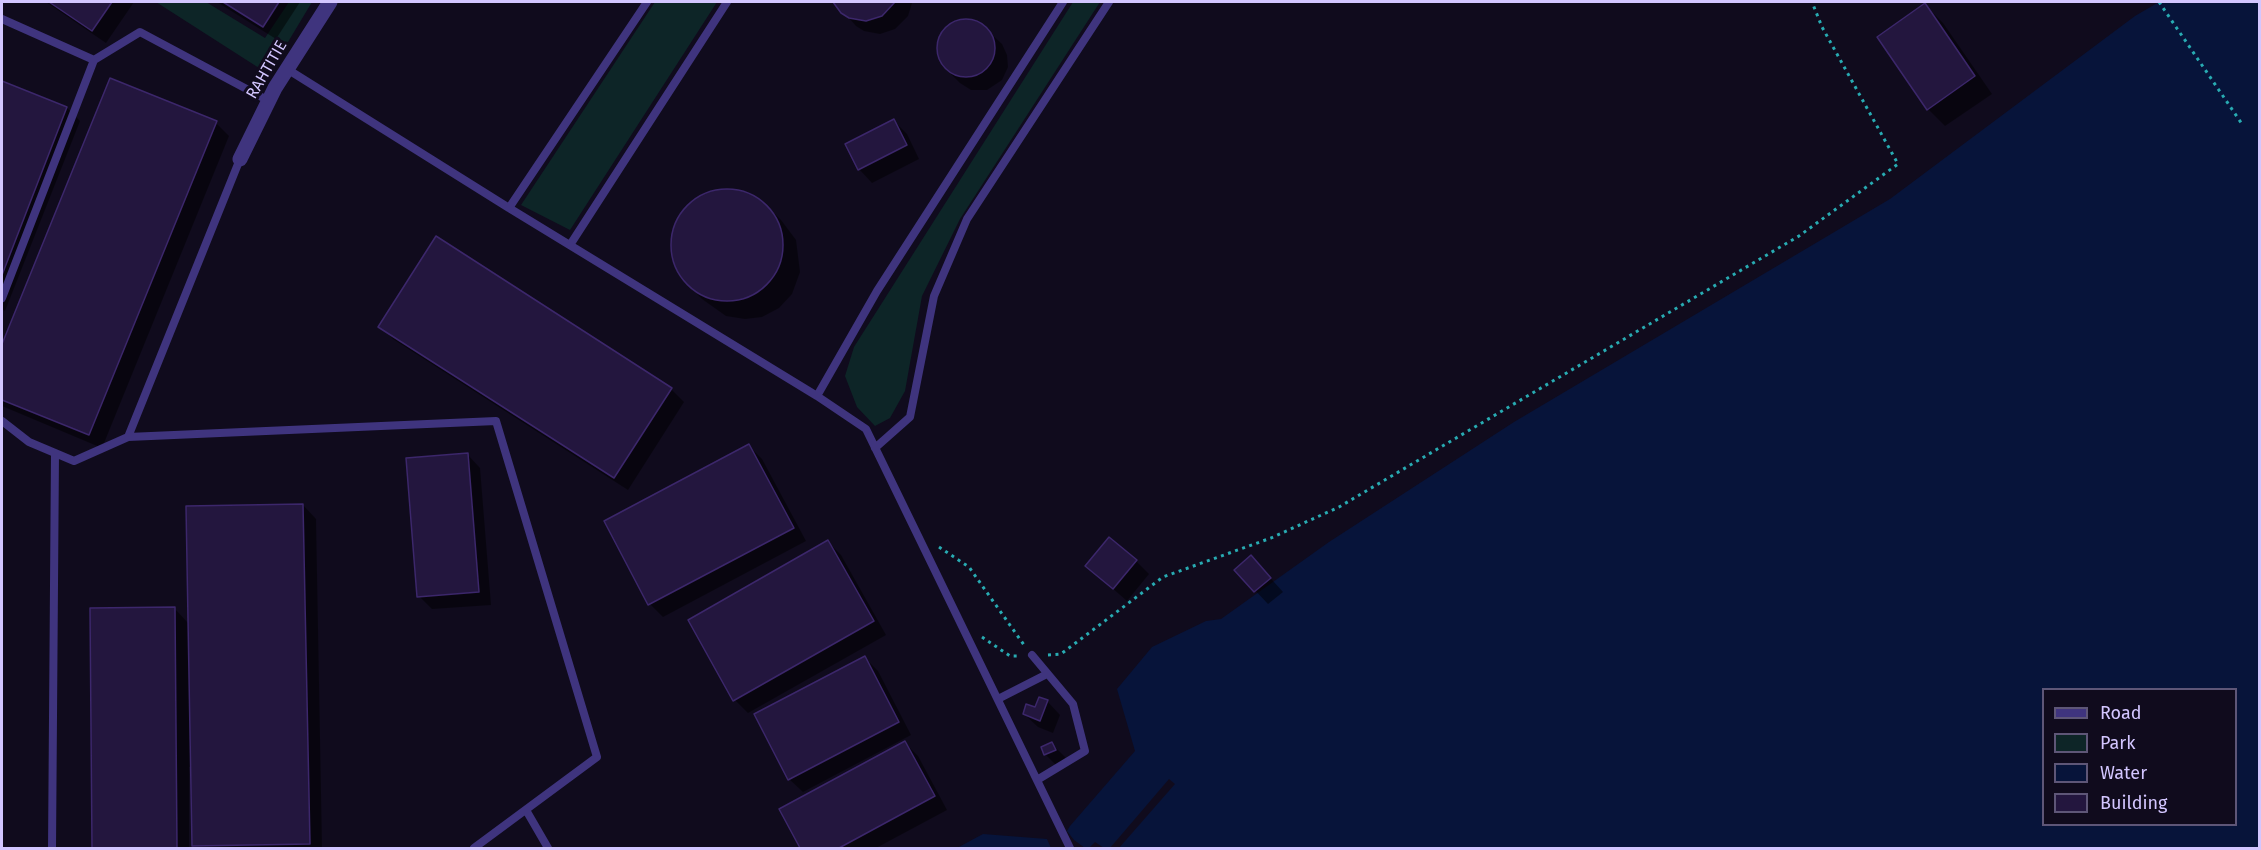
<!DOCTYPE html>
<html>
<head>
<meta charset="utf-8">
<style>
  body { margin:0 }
  #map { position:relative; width:2261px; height:850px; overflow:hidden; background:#100b1d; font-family:"Fira Sans",sans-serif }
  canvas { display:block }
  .frame { position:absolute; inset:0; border:3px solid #d3c6ff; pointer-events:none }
  .legend { position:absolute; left:2042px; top:688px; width:195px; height:138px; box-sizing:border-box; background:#100b1d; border:2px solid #5e5677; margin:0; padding:8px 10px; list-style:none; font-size:18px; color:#d3c6ff }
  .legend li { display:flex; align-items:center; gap:12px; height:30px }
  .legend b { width:30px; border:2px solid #5e5677 }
</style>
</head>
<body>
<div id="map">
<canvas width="2261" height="850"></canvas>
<div class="frame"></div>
<ul class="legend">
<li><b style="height:8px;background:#3f347e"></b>Road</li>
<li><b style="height:16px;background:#0d2527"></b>Park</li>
<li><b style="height:16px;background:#07143a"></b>Water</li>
<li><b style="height:16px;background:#23163e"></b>Building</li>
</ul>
</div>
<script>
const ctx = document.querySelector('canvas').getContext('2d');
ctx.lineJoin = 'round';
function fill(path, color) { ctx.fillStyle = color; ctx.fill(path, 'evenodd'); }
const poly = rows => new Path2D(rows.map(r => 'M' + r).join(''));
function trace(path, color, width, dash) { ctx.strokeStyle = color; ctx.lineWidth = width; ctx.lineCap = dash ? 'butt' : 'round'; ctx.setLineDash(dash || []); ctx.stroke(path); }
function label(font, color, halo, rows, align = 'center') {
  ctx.font = font + ' "Fira Sans",sans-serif'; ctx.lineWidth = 6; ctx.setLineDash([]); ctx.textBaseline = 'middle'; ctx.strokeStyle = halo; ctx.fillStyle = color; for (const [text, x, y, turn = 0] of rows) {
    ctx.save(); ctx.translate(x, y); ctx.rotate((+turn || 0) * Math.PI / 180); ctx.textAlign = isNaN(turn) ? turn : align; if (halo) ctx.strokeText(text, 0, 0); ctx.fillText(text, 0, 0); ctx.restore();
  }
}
fill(poly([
  [156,2,206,2,265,38,289,2,312,2,279,57,259,68],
  [655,2,717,2,570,230,521,205],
  [1073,2,1100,2,960,219,922,296,905,391,890,418,875,426,857,407,845,376,854,347]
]), '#0d2527');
fill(poly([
  [2159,2,2259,2,2259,848,1104,848,1095,842,1089,848,1085,848,1074,840,1067,831,1070,826,1135,751,1117,689,1152,647,1206,621,1221,619,1329,542,1514,422,1890,199,2135,16],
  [2044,690,2236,690,2236,824,2044,824],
  [983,834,1047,839,1051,848,957,848]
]), '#07143a');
fill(poly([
  [1169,779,1175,784,1119,848,1110,848]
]), '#100b1d');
fill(poly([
  [46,2,134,2,106,43],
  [217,2,300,2,276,39],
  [835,2,912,2,912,3,908,16,895,29,880,34,864,31,856,26],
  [1925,5,1943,23,1992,94,1945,126,1928,109],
  [960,21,975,22,988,31,1002,44,1007,55,1008,67,1002,80,987,90,971,90,960,83,946,69,938,52,939,40,948,26],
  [111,80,216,123,229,136,102,448,2,406,2,348],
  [2,82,67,108,80,121,5,311,2,309],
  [894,121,907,134,919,159,872,183,859,169,847,145],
  [732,190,763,202,781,220,796,240,800,272,792,294,779,308,762,317,745,319,726,316,702,299,683,280,672,256,674,227,687,206,713,191],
  [380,326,671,389,684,402,628,490,393,339],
  [749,446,762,459,806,541,663,617,650,604],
  [467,454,480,468,491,605,432,609,419,596],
  [303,505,316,519,322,848,196,848,193,846,192,767,189,767,189,848,94,848,92,610,175,609,189,624],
  [828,542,841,555,886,635,748,713,735,700],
  [1136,561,1149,574,1127,601,1087,566],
  [1236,570,1264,571,1283,592,1268,604],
  [865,658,878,671,911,735,803,792,789,779],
  [1047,701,1060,715,1053,733,1038,727,1024,714,1036,709],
  [905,743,918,756,947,810,876,848,802,848,781,810],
  [1052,744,1065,757,1068,763,1058,767,1045,754]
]), '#0007');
const building = poly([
  [49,2,112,2,92,31,49,2],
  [223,2,279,2,263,27,223,2],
  [833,2,895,2,882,16,866,21,849,18,841,13,833,2],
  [1925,3,1975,76,1927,110,1877,37,1925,3],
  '937 48a29 29 0 1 1 58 0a29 29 0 1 1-58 0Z',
  [110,78,217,121,89,435,2,400,2,344,110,78],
  [2,81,67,107,2,275,2,81],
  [894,119,907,145,858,170,845,144,894,119],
  '671 245a56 56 0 1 1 112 0a56 56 0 1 1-112 0Z',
  [436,236,672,388,614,478,378,327,436,236],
  [749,444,794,528,648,605,604,521,749,444],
  [468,453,479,592,417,597,406,458,468,453],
  [303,504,310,844,192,846,186,506,303,504],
  [1109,537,1137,560,1113,589,1085,566,1109,537],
  [828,540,874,621,733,701,688,620,828,540],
  [1251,555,1271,578,1254,592,1234,570,1251,555],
  [175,607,177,848,92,848,90,608,175,607],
  [865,656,899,722,788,780,754,714,865,656],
  [1039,697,1048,700,1040,721,1023,714,1026,704,1035,707,1039,697],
  [905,741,935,796,839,848,800,848,779,809,905,741],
  [1052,742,1056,750,1044,755,1041,747,1052,742]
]);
fill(building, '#23163e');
trace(building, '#3c276b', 1.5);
trace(poly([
  [2159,2,2242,124],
  [939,547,969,567,1024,645],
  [982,637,1010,656,1020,656],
  [1048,655,1061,654,1163,577,1271,538,1339,507,1799,236,1898,164,1822,27,1812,2]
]), '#28abb2', 3, [3, 4.5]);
trace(poly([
  [647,2,509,208,817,396],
  [1063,2,877,291,817,396,866,429,1070,848],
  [2,19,94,60],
  [287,69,509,208],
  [570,245,727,2],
  [2,298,94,60,140,32,269,101],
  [2,421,29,442,74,461,128,437,240,159],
  [128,437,496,421,597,757,474,848],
  [875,448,910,417,934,296,967,219,1109,2],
  [1032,655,1073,704,1085,751,1037,780],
  [998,699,1047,674],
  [526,810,548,848],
  [52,848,55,453]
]), '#3f347e', 8);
trace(poly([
  [240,159,275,88,330,2]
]), '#3f347e', 15);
label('16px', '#d3c6ff', '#100b1d', [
  ["RAHTITIE",267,70,-60]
]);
</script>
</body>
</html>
